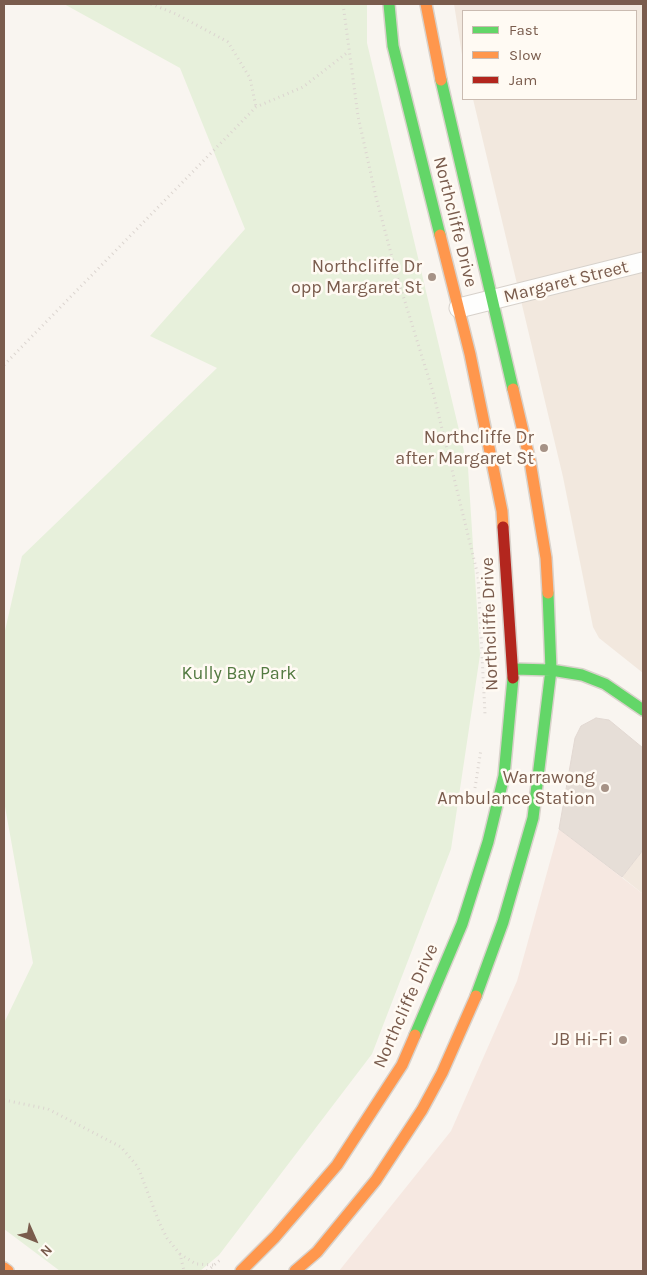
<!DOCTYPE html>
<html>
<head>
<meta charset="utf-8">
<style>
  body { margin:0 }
  #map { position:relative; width:647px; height:1275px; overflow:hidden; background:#f9f5f0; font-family:Karla,sans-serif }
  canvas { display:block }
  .frame { position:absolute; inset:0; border:5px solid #7a5c4d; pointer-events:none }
  .legend { position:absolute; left:462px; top:10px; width:175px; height:90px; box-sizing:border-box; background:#fffaf3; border:1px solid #cabbb1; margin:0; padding:6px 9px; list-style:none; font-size:15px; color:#7a5c4d }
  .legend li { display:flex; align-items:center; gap:10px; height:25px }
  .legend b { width:25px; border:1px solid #cabbb1 }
  .north { position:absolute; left:10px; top:1215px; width:50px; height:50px; -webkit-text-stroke:4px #fffaf3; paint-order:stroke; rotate:134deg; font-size:14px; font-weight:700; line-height:20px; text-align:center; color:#7a5c4d }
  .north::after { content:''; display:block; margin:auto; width:18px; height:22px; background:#7a5c4d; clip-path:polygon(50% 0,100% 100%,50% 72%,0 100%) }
</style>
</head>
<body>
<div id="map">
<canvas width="647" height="1275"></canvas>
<div class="frame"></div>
<ul class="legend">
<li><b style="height:6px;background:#63d668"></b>Fast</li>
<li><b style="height:6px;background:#ff974d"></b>Slow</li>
<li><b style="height:6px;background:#b3261e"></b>Jam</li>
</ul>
<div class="north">N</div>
</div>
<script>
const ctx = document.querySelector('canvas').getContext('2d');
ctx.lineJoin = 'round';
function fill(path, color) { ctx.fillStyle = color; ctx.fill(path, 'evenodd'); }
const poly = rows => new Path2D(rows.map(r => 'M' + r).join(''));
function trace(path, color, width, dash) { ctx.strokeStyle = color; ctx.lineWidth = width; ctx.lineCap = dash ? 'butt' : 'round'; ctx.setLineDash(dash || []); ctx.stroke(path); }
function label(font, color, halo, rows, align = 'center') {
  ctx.font = font + ' Karla,sans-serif'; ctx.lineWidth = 5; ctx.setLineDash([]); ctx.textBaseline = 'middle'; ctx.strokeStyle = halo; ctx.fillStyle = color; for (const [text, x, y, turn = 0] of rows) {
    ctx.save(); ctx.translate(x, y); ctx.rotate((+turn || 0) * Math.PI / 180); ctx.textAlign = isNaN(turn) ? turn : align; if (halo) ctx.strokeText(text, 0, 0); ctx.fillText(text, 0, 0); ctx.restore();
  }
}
fill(poly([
  [454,4,643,4,643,673,599,638,593,627,563,477,473,99,636,99,636,11,463,11,463,61],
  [643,850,643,894,622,877]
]), '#f2e8de');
fill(poly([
  [559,829,643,894,643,1271,339,1271,451,1131,517,981]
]), '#f6e8e1');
fill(poly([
  [64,4,367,4,367,43,468,468,480,655,451,849,372,1054,219,1255,200,1271,60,1271,4,1229,4,1023,33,963,4,801,4,635,22,556,217,368,150,336,245,229,180,68]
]), '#e7f0db');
const building = poly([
  [596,718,609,720,643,748,643,850,622,877,559,829,575,738,581,726,596,718]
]);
fill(building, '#e6ded7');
trace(building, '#e2d8d2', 1);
const street = poly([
  [459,308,643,262]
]);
const fast = poly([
  [389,4,393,46,440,235],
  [441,80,513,389],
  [514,669,551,670,582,675,605,684,643,710],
  [476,996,503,922,533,818,551,670,548,593],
  [415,1035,462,924,488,842,504,776,513,678]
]);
const slow = poly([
  [426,4,441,80],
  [440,235,470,354,502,511,503,527],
  [513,389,530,461,546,558,548,593],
  [4,1268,8,1271],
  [241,1271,275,1237,337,1165,402,1065,415,1035],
  [295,1271,317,1252,376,1180,422,1110,442,1073,476,996]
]);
const jam = poly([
  [503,527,513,678]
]);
trace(street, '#d7d1cb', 21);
trace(fast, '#d9d2cb', 14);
trace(slow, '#d9d2cb', 14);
trace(jam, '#d9d2cb', 14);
trace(poly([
  [151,4,176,14,228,42,250,78,256,107],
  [343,4,358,116,376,197,397,276,433,392,478,576,485,714],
  [4,365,256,107,303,87,348,52],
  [475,788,481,749],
  [4,1100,48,1109,121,1147,138,1167,159,1222,167,1238,180,1254,184,1271],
  [180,1254,196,1264,214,1265],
  [207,1271,220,1260]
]), '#dcd5d0', 3, [1, 4]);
trace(street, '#fefefd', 19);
trace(fast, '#63d668', 11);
trace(slow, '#ff974d', 11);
trace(jam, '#b3261e', 11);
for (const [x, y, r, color] of [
  [432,277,5,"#a69286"],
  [544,448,5,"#a69286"],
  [605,788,5,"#a69286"],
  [623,1040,5,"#a69286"]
]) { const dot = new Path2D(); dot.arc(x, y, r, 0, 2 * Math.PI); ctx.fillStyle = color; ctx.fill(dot); trace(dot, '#fffaf3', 2); }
label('18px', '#7a5c4d', '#fffaf3', [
  ["Northcliffe Drive",455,222,76],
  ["Margaret Street",566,282,-14],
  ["Northcliffe Drive",490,624,-92],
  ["Northcliffe Drive",406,1006,-66]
]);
label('18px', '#7a5c4d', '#fffaf3', [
  ["Northcliffe Dr",422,267],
  ["opp Margaret St",422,288],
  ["Northcliffe Dr",534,438],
  ["after Margaret St",534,459],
  ["Warrawong",595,778],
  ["Ambulance Station",595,799],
  ["JB Hi-Fi",613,1040]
], 'right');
label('18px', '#537a41', '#fffaf3', [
  ["Kully Bay Park",239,674]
]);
</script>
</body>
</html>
